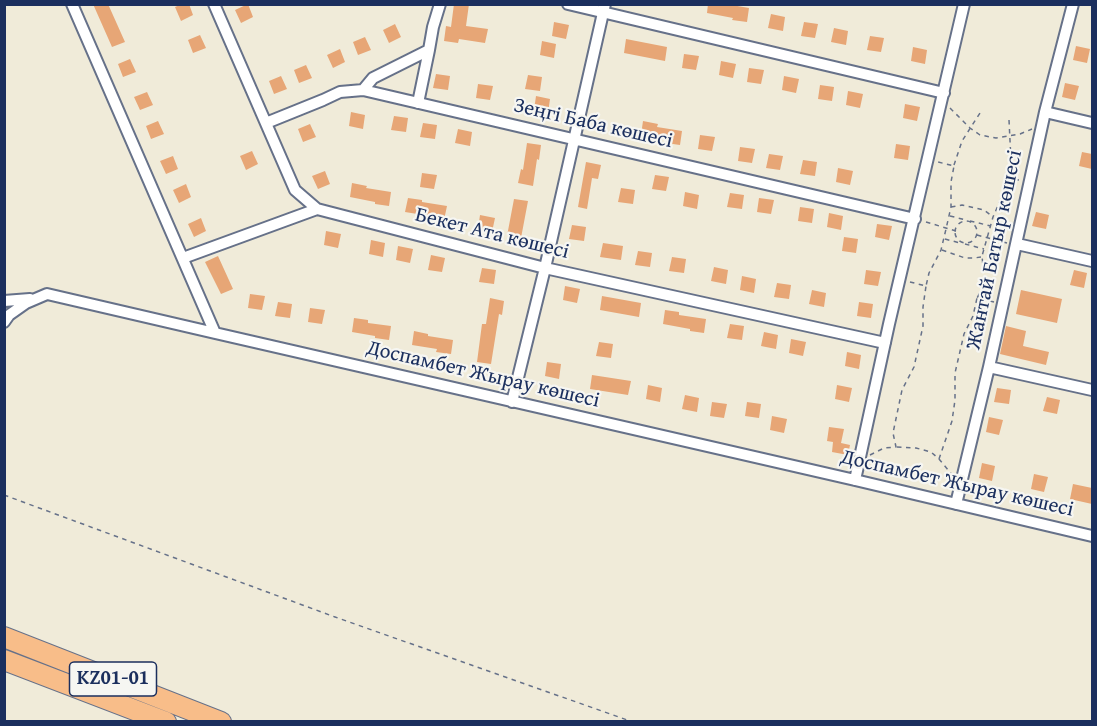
<!DOCTYPE html>
<html>
<head>
<meta charset="utf-8">
<style>
  body { margin:0 }
  #map { position:relative; width:1097px; height:726px; overflow:hidden; background:#f0ebd9; font-family:"Gentium Book Plus",serif }
  canvas { display:block }
  .frame { position:absolute; inset:0; border:6px solid #1b2f5e; pointer-events:none }
</style>
</head>
<body>
<div id="map">
<canvas width="1097" height="726"></canvas>
<div class="frame"></div>
</div>
<script>
const ctx = document.querySelector('canvas').getContext('2d');
ctx.lineJoin = 'round';
function fill(path, color) { ctx.fillStyle = color; ctx.fill(path, 'evenodd'); }
const poly = rows => new Path2D(rows.map(r => 'M' + r).join(''));
function trace(path, color, width, dash) { ctx.strokeStyle = color; ctx.lineWidth = width; ctx.lineCap = dash ? 'butt' : 'round'; ctx.setLineDash(dash || []); ctx.stroke(path); }
function label(font, color, halo, rows, align = 'center') {
  ctx.font = font + ' "Gentium Book Plus",serif'; ctx.lineWidth = 4.5; ctx.setLineDash([]); ctx.textBaseline = 'middle'; ctx.strokeStyle = halo; ctx.fillStyle = color; for (const [text, x, y, turn = 0] of rows) {
    ctx.save(); ctx.translate(x, y); ctx.rotate((+turn || 0) * Math.PI / 180); ctx.textAlign = isNaN(turn) ? turn : align; if (halo) ctx.strokeText(text, 0, 0); ctx.fillText(text, 0, 0); ctx.restore();
  }
}
fill(poly([
  [93,4,108,4,125,42,112,47],
  [182,4,189,4,193,15,181,21,175,7],
  [248,4,253,17,241,23,235,10],
  [454,4,469,4,466,26,488,29,485,43,459,39,458,43,444,41,446,26,451,27],
  [708,4,726,4,749,8,747,22,732,20,733,18,707,13],
  [771,14,785,17,783,31,768,28],
  [554,22,569,25,566,39,552,36],
  [804,22,818,24,815,38,801,36],
  [395,24,401,37,389,43,383,30],
  [834,28,848,31,846,45,831,42],
  [200,35,206,48,193,53,188,40],
  [870,36,884,38,881,52,867,50],
  [365,37,371,50,358,55,353,42],
  [626,39,667,47,665,61,624,53],
  [542,41,556,44,554,58,540,55],
  [1076,46,1090,49,1087,63,1073,60],
  [913,47,927,50,925,64,911,61],
  [340,49,345,62,333,68,327,55],
  [684,54,699,56,696,70,682,68],
  [130,59,136,72,123,77,118,64],
  [721,61,736,64,733,78,719,75],
  [306,65,312,78,299,83,294,70],
  [749,68,764,70,761,84,747,82],
  [436,74,450,76,448,90,433,88],
  [528,75,542,77,540,91,525,89],
  [281,76,287,89,274,94,269,81],
  [784,76,799,79,796,93,782,90],
  [1065,83,1079,86,1075,100,1062,97],
  [478,84,493,86,490,100,476,98],
  [820,85,834,87,832,101,818,99],
  [848,91,863,94,860,108,846,105],
  [147,92,153,105,140,110,134,97],
  [536,96,550,99,548,113,534,110],
  [905,104,920,107,917,121,903,118],
  [351,112,365,115,363,129,349,126],
  [394,116,408,118,406,132,391,130],
  [158,121,164,134,151,139,146,126],
  [643,121,658,124,657,127,682,131,680,145,666,143,666,139,641,135],
  [423,123,437,125,435,139,420,137],
  [310,124,316,137,303,142,298,129],
  [458,129,472,132,470,146,455,143],
  [700,135,715,137,712,151,698,149],
  [527,143,541,145,539,160,537,159,533,186,518,183,521,169,523,170],
  [896,144,910,146,908,160,894,158],
  [740,147,755,149,752,163,738,161],
  [252,151,258,164,246,170,240,156],
  [1082,152,1092,154,1092,169,1079,166],
  [769,154,783,156,780,170,766,168],
  [173,156,178,169,166,174,160,161],
  [803,160,817,162,815,176,800,174],
  [586,162,601,165,598,179,592,178,587,209,578,207],
  [838,168,853,171,850,185,836,182],
  [325,171,330,184,318,189,312,176],
  [422,173,437,175,434,189,420,187],
  [655,175,669,177,666,191,652,189],
  [352,183,367,186,366,188,391,192,389,206,375,204,375,202,350,197],
  [186,184,191,197,179,203,173,190],
  [621,188,635,190,633,204,618,202],
  [685,192,699,195,697,209,683,206],
  [730,193,744,195,742,209,727,207],
  [408,198,422,200,422,202,447,206,444,220,430,218,430,216,405,212],
  [759,198,774,200,771,214,757,212],
  [514,199,528,201,521,238,507,236],
  [800,207,814,209,812,223,798,221],
  [1036,212,1049,215,1046,229,1032,226],
  [829,213,843,216,841,230,827,227],
  [480,215,495,218,492,232,478,229],
  [201,218,206,231,194,237,188,224],
  [877,224,892,226,889,240,875,237],
  [572,225,586,227,584,241,569,239],
  [326,231,341,234,338,248,324,245],
  [844,237,858,239,856,253,842,251],
  [371,240,385,243,383,257,369,254],
  [603,243,623,246,621,260,600,257],
  [398,246,413,249,410,263,396,260],
  [638,251,652,253,650,267,635,265],
  [431,255,445,258,442,272,428,270],
  [218,256,233,289,221,294,205,262],
  [672,257,686,259,684,273,669,271],
  [714,267,728,270,726,284,711,281],
  [482,268,496,270,494,284,479,282],
  [866,270,881,272,878,286,864,284],
  [1074,270,1087,273,1084,288,1070,285],
  [742,276,756,279,754,293,740,290],
  [777,283,791,285,789,299,774,297],
  [565,286,580,289,577,303,563,300],
  [812,290,826,293,824,307,809,304],
  [1021,290,1062,299,1057,323,1016,314],
  [250,294,265,296,262,310,248,308],
  [602,296,641,303,639,317,600,310],
  [490,298,504,301,502,315,499,314,491,364,477,362,482,324,486,324],
  [278,302,292,304,290,318,275,316],
  [859,302,873,304,871,318,857,316],
  [310,308,325,310,322,324,308,322],
  [665,310,679,312,679,315,706,319,704,333,690,331,690,329,663,324],
  [354,318,368,320,368,323,391,326,389,340,375,338,375,336,352,332],
  [730,324,744,326,742,340,727,338],
  [1006,326,1026,331,1023,346,1049,352,1046,365,1000,354],
  [414,331,428,334,428,336,453,340,451,354,436,352,437,349,412,345],
  [764,332,778,335,776,349,761,346],
  [791,339,806,342,803,356,789,353],
  [599,342,613,344,611,358,596,356],
  [847,352,861,355,859,369,845,366],
  [547,362,561,364,559,379,545,376],
  [592,375,631,381,628,395,590,389],
  [648,385,662,388,660,402,646,399],
  [837,385,852,388,849,402,835,399],
  [997,388,1011,390,1009,404,994,402],
  [685,395,699,398,697,412,682,409],
  [1047,397,1060,400,1057,414,1043,411],
  [712,402,727,404,724,418,710,416],
  [747,402,761,404,759,418,745,416],
  [772,416,787,419,784,433,770,430],
  [989,417,1003,420,999,435,986,432],
  [829,427,844,429,841,443,850,445,848,455,832,452,833,442,827,441],
  [982,463,995,466,992,481,979,478],
  [1034,474,1048,477,1044,492,1031,489],
  [1073,484,1092,488,1092,504,1070,499]
]), '#e7a676');
const street = poly([
  [72,4,215,333,855,480,1092,536],
  [214,4,295,190,317,209,545,268,885,343],
  [568,4,944,93],
  [363,90,373,78,429,50,433,27,440,4],
  [418,103,429,50],
  [1045,112,1092,123],
  [266,123,323,100,340,92,363,90,915,219],
  [1017,244,1092,261],
  [183,258,317,209],
  [4,301,30,299],
  [4,322,9,315,26,303,47,294,215,333],
  [989,367,1092,390],
  [512,402,545,268,605,4],
  [855,480,889,324,964,4],
  [956,504,989,367,1045,112,1073,4]
]);
const highway = poly([
  [4,637,221,722],
  [4,660,166,722]
]);
trace(street, '#667189', 14);
trace(highway, '#667189', 22);
trace(poly([
  [950,108,970,128,980,135,996,138,1020,134,1032,129],
  [954,165,962,141,980,113],
  [1007,178,1011,161,1009,120],
  [951,207,962,205,984,210,992,216],
  [950,216,966,220],
  [970,221,991,226],
  '955 232a11 11 0 1 1 22 0a11 11 0 1 1-22 0Z',
  [926,222,956,231],
  [977,235,1007,243],
  [945,239,960,243],
  [965,244,984,249],
  [942,250,965,258,974,258,981,257],
  [910,282,926,286,929,273,941,250,946,229,951,207,951,182,954,166,938,162],
  [994,302,977,298,983,287,984,276,982,256,993,217,1003,194,1006,179,1019,180],
  [897,447,916,448,931,452,939,459,953,476],
  [870,455,884,448,896,447,893,433,902,390,914,367,923,326,923,307,926,286],
  [939,459,952,421,955,400,955,373,964,334,973,316,977,298],
  [4,495,335,617,633,722]
]), '#667189', 1.5, [4.5, 4.5]);
trace(street, '#fff', 10);
trace(highway, '#f8bd89', 20);
for (const [x, y, w] of [
  [113,679,87]
]) { const box = new Path2D(); box.roundRect(x - w / 2, y - 17, w, 34, 4.5); ctx.fillStyle = '#f6f6f2'; ctx.fill(box); trace(box, '#1b2f5e', 1.5); }
label('bold 20px', '#1b2f5e', null, [
  ["KZ01-01",113,679]
]);
label('21px', '#1b2f5e', '#f6f6f2', [
  ["Зеңгі Баба көшесі",593,124,13],
  ["Бекет Ата көшесі",492,234,14],
  ["Жантай Батыр көшесі",995,250,-78],
  ["Доспамбет Жырау көшесі",483,375,13],
  ["Доспамбет Жырау көшесі",957,484,13]
]);
</script>
</body>
</html>
